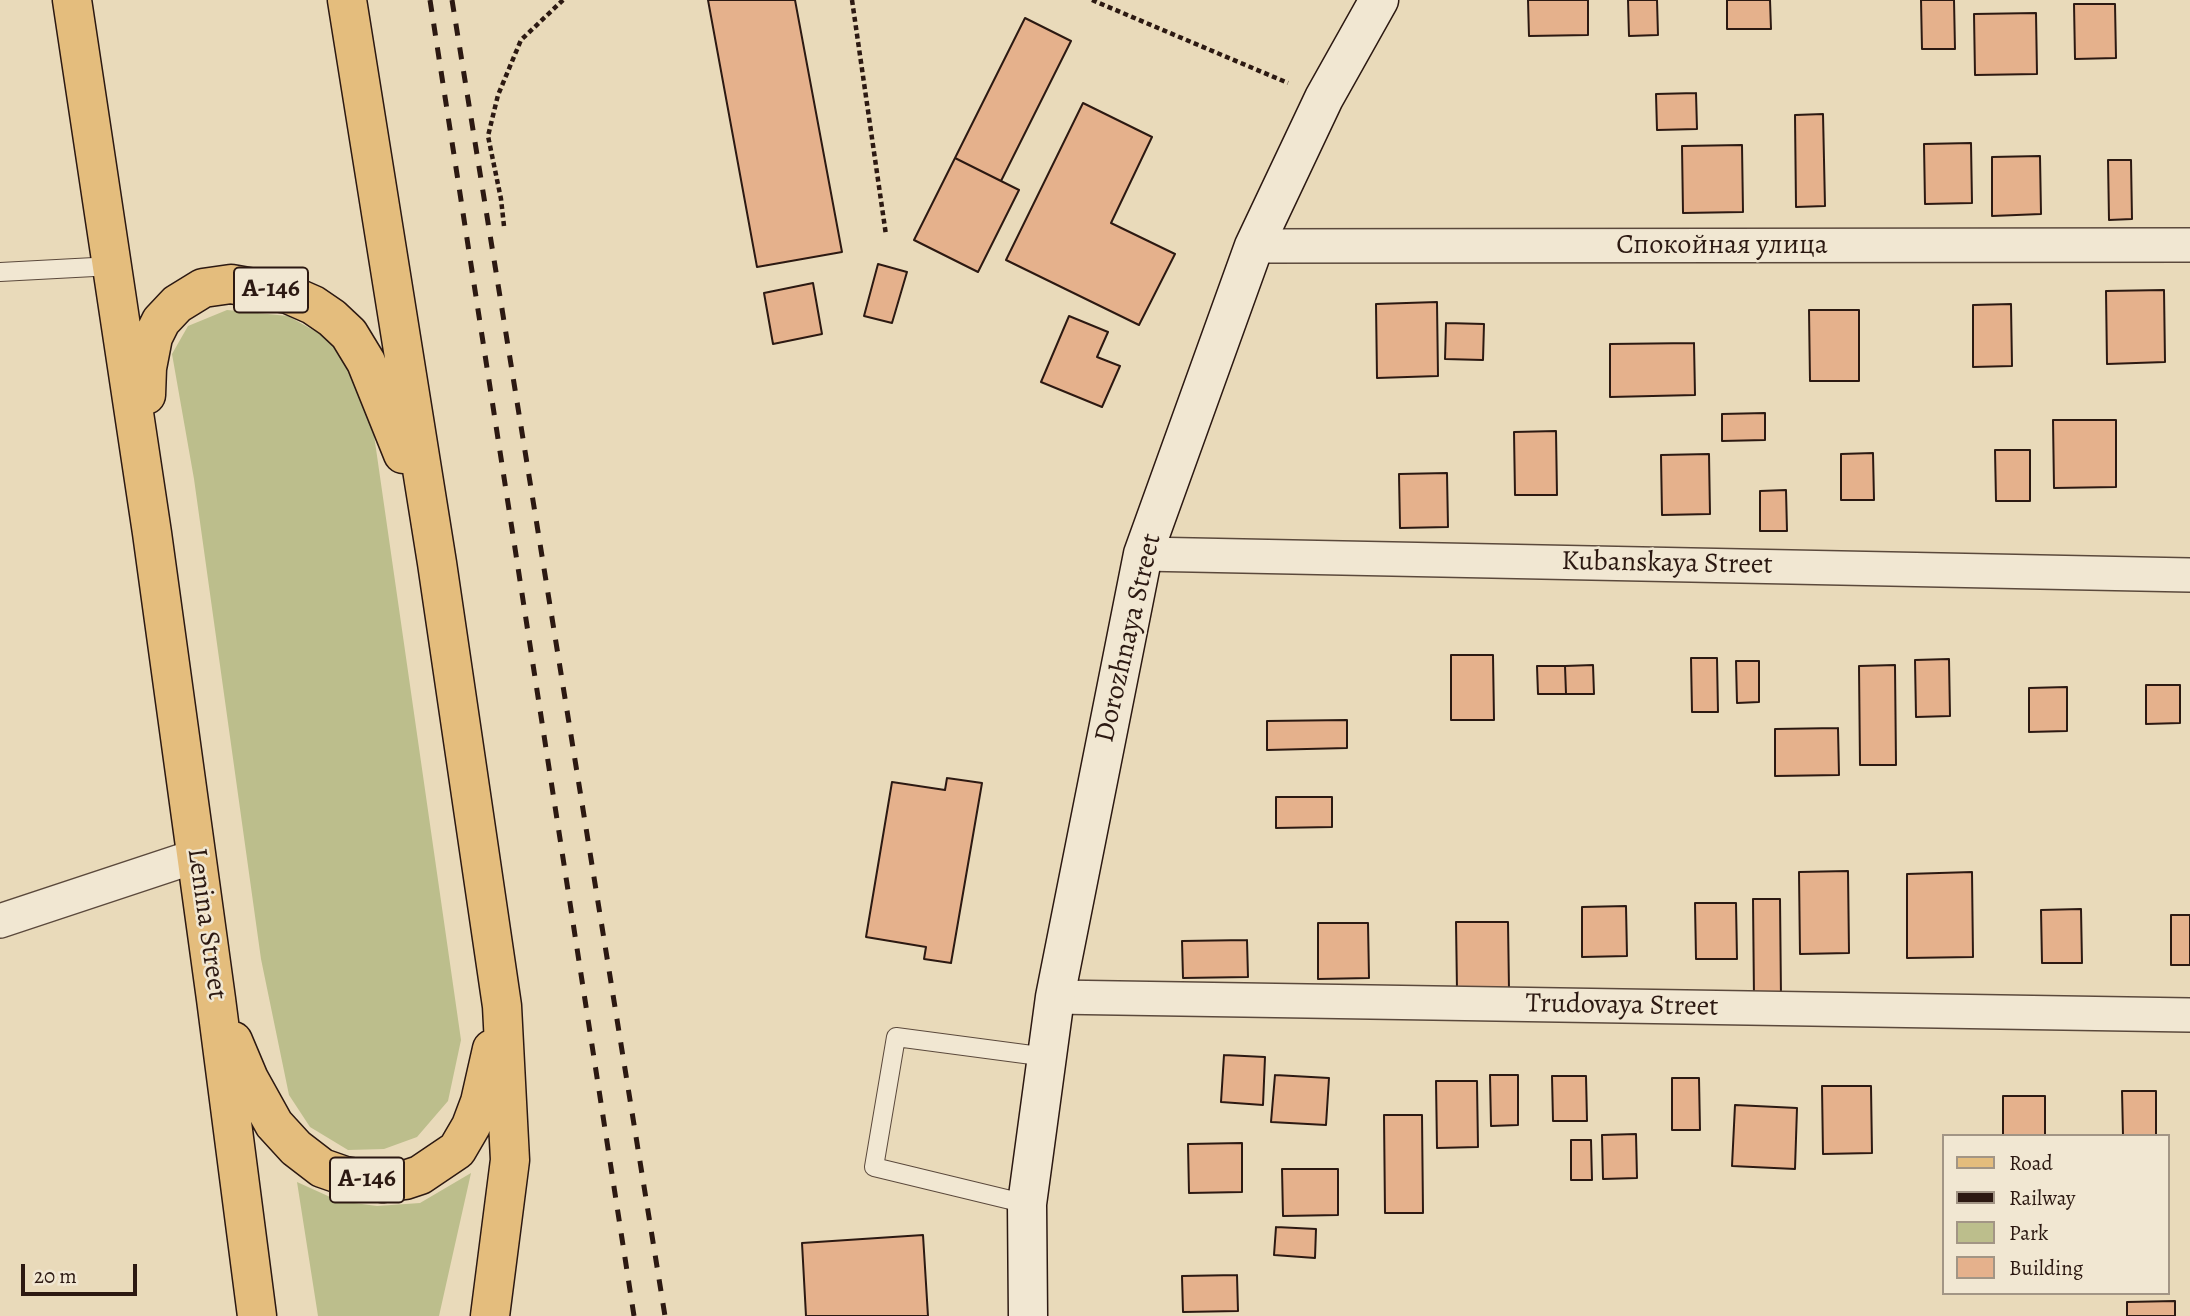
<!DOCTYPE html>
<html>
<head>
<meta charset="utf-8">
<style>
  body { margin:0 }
  #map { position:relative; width:2190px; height:1316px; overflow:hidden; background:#e9daba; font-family:Alegreya,serif }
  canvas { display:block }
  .legend { position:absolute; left:1942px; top:1134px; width:228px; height:161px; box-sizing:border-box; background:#f1e7d2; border:2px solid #a29585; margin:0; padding:9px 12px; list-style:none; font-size:21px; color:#2c1912 }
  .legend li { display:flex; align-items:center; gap:14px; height:35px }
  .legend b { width:35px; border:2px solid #a29585 }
  .scale { position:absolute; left:21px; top:1264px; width:116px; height:32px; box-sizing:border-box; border:4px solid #2c1912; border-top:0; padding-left:9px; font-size:21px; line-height:24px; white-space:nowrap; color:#2c1912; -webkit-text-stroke:5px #f1e7d2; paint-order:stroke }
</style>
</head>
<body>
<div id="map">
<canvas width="2190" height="1316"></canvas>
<ul class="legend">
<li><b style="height:9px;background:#e4bd7d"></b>Road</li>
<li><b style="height:9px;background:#2c1912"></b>Railway</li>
<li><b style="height:19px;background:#bcbe8c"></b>Park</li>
<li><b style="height:19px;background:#e5b18c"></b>Building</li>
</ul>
<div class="scale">20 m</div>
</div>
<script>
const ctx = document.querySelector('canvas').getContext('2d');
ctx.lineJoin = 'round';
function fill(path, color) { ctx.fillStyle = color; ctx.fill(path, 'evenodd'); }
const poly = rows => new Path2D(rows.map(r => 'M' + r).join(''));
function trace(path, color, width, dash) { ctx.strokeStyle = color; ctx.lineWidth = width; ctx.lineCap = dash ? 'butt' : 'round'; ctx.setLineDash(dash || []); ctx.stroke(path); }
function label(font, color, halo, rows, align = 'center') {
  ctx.font = font + ' Alegreya,serif'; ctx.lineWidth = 5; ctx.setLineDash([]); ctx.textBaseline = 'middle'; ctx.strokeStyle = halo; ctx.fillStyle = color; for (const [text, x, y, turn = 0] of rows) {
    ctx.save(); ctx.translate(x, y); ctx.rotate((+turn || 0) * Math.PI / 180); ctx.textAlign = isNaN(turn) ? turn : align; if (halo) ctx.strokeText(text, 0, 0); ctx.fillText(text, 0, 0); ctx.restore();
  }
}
fill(poly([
  [227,310,288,316,329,339,355,378,373,428,461,1040,448,1101,417,1137,384,1149,348,1150,310,1127,289,1095,261,959,194,479,172,354,188,326],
  [471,1173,439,1316,318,1316,297,1182,339,1201,377,1206,420,1203]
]), '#bcbe8c');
const building = poly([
  [708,0,795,0,842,252,757,267,708,0],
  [1528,0,1588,0,1588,35,1529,36,1528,0],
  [1628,0,1657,0,1658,35,1629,36,1628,0],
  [1727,0,1770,0,1771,29,1727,29,1727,0],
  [1921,0,1954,0,1955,49,1922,49,1921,0],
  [2074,4,2115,4,2116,58,2075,59,2074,4],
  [2036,13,2037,74,1975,75,1974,14,2036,13],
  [1025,18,1071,41,1001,181,955,158,1025,18],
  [1696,93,1697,129,1657,130,1656,94,1696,93],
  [1083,103,1152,137,1111,223,1175,254,1139,325,1006,260,1083,103],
  [1823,114,1825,206,1796,207,1795,115,1823,114],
  [1971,143,1972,203,1925,204,1924,144,1971,143],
  [1742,145,1743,212,1683,213,1682,146,1742,145],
  [2040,156,2041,214,1992,216,1992,157,2040,156],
  [955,158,1019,190,978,272,914,240,955,158],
  [2108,160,2131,160,2132,219,2109,220,2108,160],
  [878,264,907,272,892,323,864,316,878,264],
  [813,283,822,334,773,344,764,293,813,283],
  [2164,290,2165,362,2107,364,2106,291,2164,290],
  [1437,302,1438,376,1377,378,1376,304,1437,302],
  [2011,304,2012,366,1973,367,1973,305,2011,304],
  [1809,310,1859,310,1859,381,1810,381,1809,310],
  [1069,316,1108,332,1097,357,1120,366,1102,407,1041,382,1069,316],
  [1446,323,1484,324,1483,360,1445,359,1446,323],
  [1694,343,1695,395,1610,397,1610,344,1694,343],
  [1765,413,1765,440,1722,441,1722,414,1765,413],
  [2053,420,2116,420,2116,487,2054,488,2053,420],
  [1556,431,1557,495,1515,495,1514,432,1556,431],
  [1995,450,2030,450,2030,501,1996,501,1995,450],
  [1873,453,1874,500,1841,500,1841,454,1873,453],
  [1709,454,1710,514,1662,515,1661,455,1709,454],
  [1447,473,1448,527,1400,528,1399,474,1447,473],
  [1786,490,1787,531,1760,531,1760,491,1786,490],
  [1451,655,1493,655,1494,720,1451,720,1451,655],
  [1691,658,1717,658,1718,712,1692,712,1691,658],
  [1949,659,1950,716,1916,717,1915,660,1949,659],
  [1736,661,1759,661,1759,702,1737,703,1736,661],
  [1593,665,1594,694,1566,694,1565,666,1593,665],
  [1895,665,1896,765,1860,765,1859,666,1895,665],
  [1537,666,1565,666,1566,694,1538,694,1537,666],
  [2146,685,2180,685,2180,723,2146,724,2146,685],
  [2067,687,2067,731,2029,732,2029,688,2067,687],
  [1347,720,1347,748,1267,750,1267,721,1347,720],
  [1838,728,1839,775,1775,776,1775,729,1838,728],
  [947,778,982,783,951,963,924,959,926,947,866,937,892,782,945,790,947,778],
  [1276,797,1332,797,1332,827,1276,828,1276,797],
  [1848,871,1849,953,1800,954,1799,872,1848,871],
  [1972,872,1973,957,1907,958,1907,874,1972,872],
  [1753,899,1780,899,1781,998,1754,999,1753,899],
  [1695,903,1736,903,1737,959,1696,959,1695,903],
  [1626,906,1627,956,1582,957,1582,907,1626,906],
  [2081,909,2082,963,2042,963,2041,910,2081,909],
  [2171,915,2190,915,2190,965,2171,965,2171,915],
  [1456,922,1508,922,1509,990,1457,991,1456,922],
  [1318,923,1368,923,1369,978,1318,979,1318,923],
  [1247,940,1248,977,1183,978,1182,941,1247,940],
  [1224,1055,1265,1057,1263,1105,1221,1102,1224,1055],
  [1275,1075,1329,1078,1326,1125,1271,1122,1275,1075],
  [1490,1075,1518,1075,1518,1125,1491,1126,1490,1075],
  [1552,1076,1586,1076,1587,1121,1553,1121,1552,1076],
  [1672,1078,1699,1078,1700,1130,1672,1130,1672,1078],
  [1436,1081,1477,1081,1478,1147,1437,1148,1436,1081],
  [1822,1086,1871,1086,1872,1153,1823,1154,1822,1086],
  [2122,1091,2156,1091,2156,1136,2123,1136,2122,1091],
  [2003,1096,2045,1096,2045,1136,2003,1136,2003,1096],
  [1735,1105,1797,1108,1795,1169,1732,1166,1735,1105],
  [1384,1115,1422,1115,1423,1213,1385,1213,1384,1115],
  [1636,1134,1637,1178,1603,1179,1602,1135,1636,1134],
  [1571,1140,1591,1140,1592,1180,1571,1180,1571,1140],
  [1242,1143,1242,1192,1189,1193,1188,1144,1242,1143],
  [1282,1169,1338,1169,1338,1215,1283,1216,1282,1169],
  [1276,1227,1316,1229,1315,1258,1274,1255,1276,1227],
  [923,1235,928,1316,806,1316,802,1243,923,1235],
  [1237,1275,1238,1311,1183,1312,1182,1276,1237,1275],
  [2175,1301,2175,1316,2127,1316,2127,1302,2175,1301]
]);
fill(building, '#e5b18c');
trace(building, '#2c1912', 2);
const service = poly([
  [0,272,113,266],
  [1027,1204,874,1167,896,1037,1047,1057]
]);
const minor = poly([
  [1254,246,2190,245],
  [1143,554,2190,575],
  [0,921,196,856],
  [1055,997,2190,1015]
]);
const secondary = poly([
  [1028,1316,1027,1204,1055,997,1143,554,1254,246,1324,98,1379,0]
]);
const primary = poly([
  [72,0,152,533,216,999,257,1316],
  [347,0,437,563,502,1006,510,1160,490,1316],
  [146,395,147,368,153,337,161,321,177,304,203,288,231,284,288,294,313,305,332,318,349,334,366,362,403,454],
  [233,1041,249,1079,274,1124,296,1148,322,1168,345,1176,383,1183,405,1180,420,1175,457,1150,471,1126,480,1102,492,1049]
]);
trace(service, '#5b493c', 20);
trace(minor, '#5b493c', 36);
trace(secondary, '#2c1912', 41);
trace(primary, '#2c1912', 41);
trace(poly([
  [852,0,886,235],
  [1092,0,1288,83],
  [504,226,501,199,488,136,498,95,521,40,563,0]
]), '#2c1912', 4.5, [5, 3.5]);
trace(service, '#f1e7d2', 18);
trace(minor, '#f1e7d2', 33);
trace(secondary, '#f1e7d2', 38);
trace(primary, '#e4bd7d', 38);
trace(poly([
  [430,0,634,1316],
  [452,0,665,1316]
]), '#2c1912', 5, [12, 12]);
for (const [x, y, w] of [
  [271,290,74],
  [367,1180,74]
]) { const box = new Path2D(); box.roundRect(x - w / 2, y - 22.5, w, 45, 5); ctx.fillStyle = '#f1e7d2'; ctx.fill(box); trace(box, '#2c1912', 2); }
label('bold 26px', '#2c1912', null, [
  ["А-146",271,290],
  ["А-146",367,1180]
]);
label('28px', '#2c1912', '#f1e7d2', [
  ["Спокойная улица",1722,246],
  ["Kubanskaya Street",1667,564,1],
  ["Dorozhnaya Street",1129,638,-77],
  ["Lenina Street",206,924,82],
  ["Trudovaya Street",1622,1006,1]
]);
</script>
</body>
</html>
